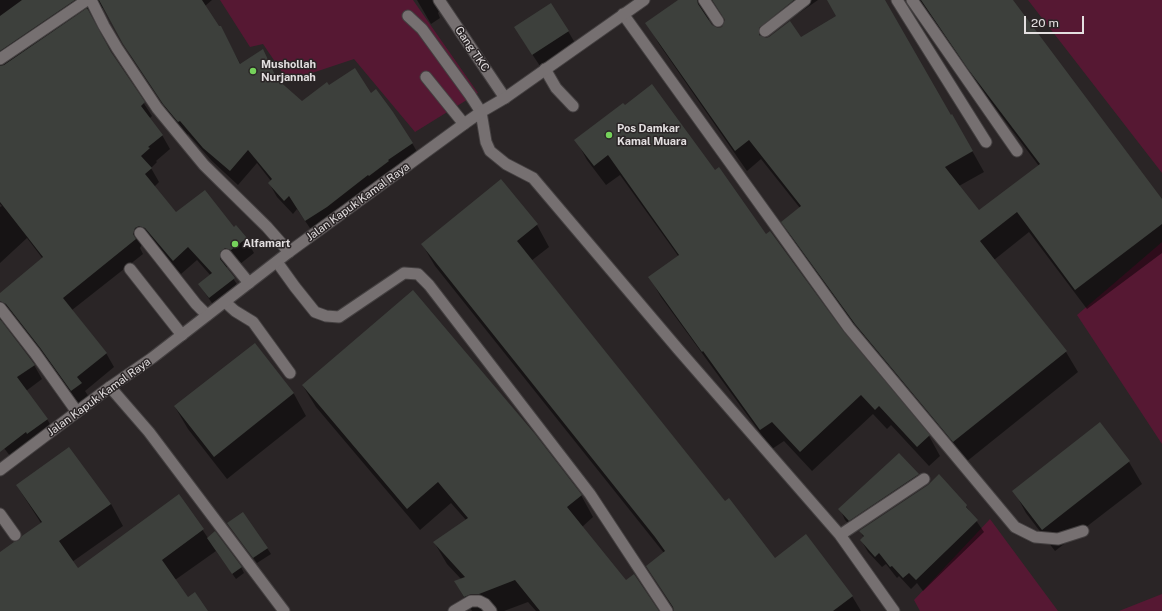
<!DOCTYPE html>
<html>
<head>
<meta charset="utf-8">
<style>
  body { margin:0 }
  #map { position:relative; width:1162px; height:611px; overflow:hidden; background:#2a2526; font-family:"Public Sans",sans-serif }
  canvas { display:block }
  .scale { position:absolute; left:1024px; top:16px; width:60px; height:18px; box-sizing:border-box; border:2px solid #e3dfe0; border-top:0; padding-left:5px; font-size:12px; line-height:14px; white-space:nowrap; color:#e3dfe0; -webkit-text-stroke:3px #2a2526; paint-order:stroke }
</style>
</head>
<body>
<div id="map">
<canvas width="1162" height="611"></canvas>
<div class="scale">20 m</div>
</div>
<script>
const ctx = document.querySelector('canvas').getContext('2d');
ctx.lineJoin = 'round';
function fill(path, color) { ctx.fillStyle = color; ctx.fill(path, 'evenodd'); }
const poly = rows => new Path2D(rows.map(r => 'M' + r).join(''));
function trace(path, color, width, dash) { ctx.strokeStyle = color; ctx.lineWidth = width; ctx.lineCap = dash ? 'butt' : 'round'; ctx.setLineDash(dash || []); ctx.stroke(path); }
function label(font, color, halo, rows, align = 'center') {
  ctx.font = font + ' "Public Sans",sans-serif'; ctx.lineWidth = 3; ctx.setLineDash([]); ctx.textBaseline = 'middle'; ctx.strokeStyle = halo; ctx.fillStyle = color; for (const [text, x, y, turn = 0] of rows) {
    ctx.save(); ctx.translate(x, y); ctx.rotate((+turn || 0) * Math.PI / 180); ctx.textAlign = isNaN(turn) ? turn : align; if (halo) ctx.strokeText(text, 0, 0); ctx.fillText(text, 0, 0); ctx.restore();
  }
}
fill(poly([
  [220,0,413,0,478,93,415,132,354,59,288,81,263,44,250,47],
  [1028,0,1162,0,1162,173],
  [1162,242,1162,444,1077,315],
  [990,519,1058,611,920,611,914,600],
  [1162,594,1162,611,1119,611]
]), '#561833');
fill(poly([
  [0,0,212,0,205,6,219,28,220,27,241,65,262,50,279,82,302,102,329,86,371,94,412,143,420,157,314,234,297,209,293,214,277,197,269,183,271,181,257,163,238,185,212,161,188,134,186,136,172,118,132,58,103,8,95,7,87,10,113,56,152,116,149,119,162,135,170,149,156,161,157,162,151,168,159,182,154,187,176,213,233,228,246,239,254,253,240,264,233,261,227,266,227,269,242,292,218,312,199,284,211,276,197,260,181,274,154,242,148,240,143,242,140,248,143,254,72,310,106,353,114,367,85,391,89,397,79,404,50,363,15,317,8,314,3,317,1,322,34,365,42,379,26,391,47,419,55,433,14,461,0,443,0,295,43,259,27,238,0,263,0,207,2,206,0,204],
  [417,0,435,0,440,9,438,13,440,18,431,24],
  [679,0,818,0,763,38,800,38,838,16,829,0,883,0,950,116,952,115,984,172,959,186,978,212,1039,166,981,89,931,16,924,14,914,0,1011,0,1162,201,1162,253,1087,309,1029,232,994,260,1066,352,1078,372,966,462,868,344,794,242,782,222,800,208,761,159,747,171,659,44,647,23],
  [716,13,723,16,726,21,722,28,718,29,712,26,708,21,711,15],
  [568,31,575,43,540,66,522,39],
  [576,140,715,171,843,333,929,436,940,456,929,466,891,425,887,429,873,414,812,471,784,441,772,449,661,297,650,278,679,257,620,175,606,185,587,160],
  [537,225,549,247,531,261,725,503,775,559,852,596,861,611,675,611,647,566,664,553,435,266,422,244],
  [255,344,294,394,306,416,227,479,188,429,175,407],
  [303,386,581,495,593,517,582,527,626,582,658,611,536,611,528,602,504,611,472,611,455,582,461,579,447,564,434,542,466,520,451,503,420,530,316,407],
  [1100,424,1129,462,1142,484,1055,551,1026,513,1014,491],
  [918,475,924,485,855,530,845,520,840,509],
  [17,486,111,504,123,526,72,562,78,569,179,495,208,538,241,567,244,573,236,579,216,551,175,580,188,598,207,611,0,611,0,553,20,541,41,523],
  [966,506,984,532,923,591,917,583,911,589,899,576,897,578,886,564,882,567,868,552,861,540,864,538,860,531],
  [228,523,267,548,271,554,257,563]
]), '#0007');
fill(poly([
  [22,0,75,0,0,51,0,16],
  [99,0,202,0,219,26,221,26,240,64,263,49,277,79,302,101,327,82,329,85,355,68,371,93,376,89,393,112,413,143,388,160,389,161,369,176,368,175,327,207,305,221,289,196,284,201,268,183,272,179,248,150,230,171,203,148,180,121,178,122,163,104,123,44],
  [678,0,697,0,698,4,712,25,718,28,722,27,725,20,712,0,794,0,759,28,759,35,766,38,769,37,790,21,801,37,836,16,827,0,885,0,951,115,952,114,973,151,945,167,979,210,1040,164,968,69,921,0,1013,0,1162,199,1162,224,1075,290,1017,212,980,241,1067,351,953,442,855,324,781,222,801,206,749,140,735,151,645,23],
  [551,3,569,31,532,55,514,27],
  [87,8,111,52,145,102,141,106,163,135,148,147,150,148,141,156,152,168,145,174,176,212,205,190,234,227,236,225,247,238,231,250,225,248,220,252,220,259,235,278,209,298,198,284,212,273,188,247,173,261,145,228,139,226,135,228,133,234,136,239,63,298,107,353,77,377,82,383,71,391,41,349,6,304,0,301,0,293,43,257,0,202,0,66,4,65],
  [652,84,715,170,719,167,766,234,770,231,844,332,930,435,917,447,879,406,875,410,861,395,800,452,772,422,760,430,703,351,702,352,648,277,679,255,608,155,594,166,574,140,623,103,625,105],
  [501,179,538,224,517,241,725,501,729,498,775,558,806,534,853,596,833,611,674,611,673,607,646,566,665,551,655,537,421,244],
  [413,290,535,434,582,495,567,507,626,580,634,574,659,611,540,611,515,580,479,594,471,594,464,597,454,581,465,577,433,542,468,518,438,482,407,509,302,385],
  [0,319,35,365,17,377,48,419,27,434,26,432,0,452],
  [255,343,294,393,214,457,174,406],
  [1100,422,1130,461,1042,530,1012,491],
  [69,447,111,504,59,541,78,568,179,494,204,529,162,560,188,597,195,592,208,611,0,611,0,552,14,542,19,540,22,536,42,522,16,485],
  [899,453,919,474,849,521,838,509],
  [939,474,967,505,966,507,978,520,916,580,909,573,903,578,892,566,890,567,879,553,875,557,860,540,864,536,859,531,928,485],
  [243,512,268,548,253,558,227,523],
  [215,531,242,567,232,574,207,538]
]), '#3d403c');
const service = poly([
  [704,0,718,21],
  [897,0,986,142],
  [912,0,1017,151],
  [623,14,849,328,1015,527,1035,537,1058,539,1083,531],
  [408,16,422,29,470,95,481,112,486,142,490,151,506,164,533,178,678,349,840,535,894,611],
  [765,31,805,0],
  [545,69,556,88,573,106],
  [426,77,464,124],
  [140,233,196,304,207,315],
  [226,255,249,283],
  [277,262,295,287,315,312,326,316,339,317,404,273,418,274,429,285,590,494,667,611],
  [130,269,182,335],
  [225,302,235,311,253,322,290,373],
  [110,387,149,432,284,611],
  [0,514,15,535],
  [840,535,924,479],
  [454,611,471,601,479,601,485,604,491,611]
]);
const minor = poly([
  [91,0,104,26,117,48,157,108,204,165,267,227,289,252],
  [439,0,505,98],
  [0,59,87,0],
  [0,308,35,353,77,412]
]);
const secondary = poly([
  [0,470,110,387,152,358,289,252,464,124,481,112,505,98,644,0]
]);
trace(service, '#444041', 13);
trace(minor, '#444041', 13);
trace(secondary, '#444041', 13);
trace(service, '#767071', 11);
trace(minor, '#767071', 11);
trace(secondary, '#767071', 11);
for (const [x, y, r, color] of [
  [253,71,4,"#75d25b"],
  [609,135,4,"#75d25b"],
  [235,244,4,"#75d25b"]
]) { const dot = new Path2D(); dot.arc(x, y, r, 0, 2 * Math.PI); ctx.fillStyle = color; ctx.fill(dot); trace(dot, '#2a2526', 1.5); }
label('11px', '#e3dfe0', '#2a2526', [
  ["Gang TKC",472,49,56],
  ["Jalan Kapuk Kamal Raya",358,202,-36],
  ["Jalan Kapuk Kamal Raya",99,397,-36]
]);
label('bold 11px', '#e3dfe0', '#2a2526', [
  ["Mushollah",261,65],
  ["Nurjannah",261,78],
  ["Pos Damkar",617,129],
  ["Kamal Muara",617,142],
  ["Alfamart",243,244]
], 'left');
</script>
</body>
</html>
